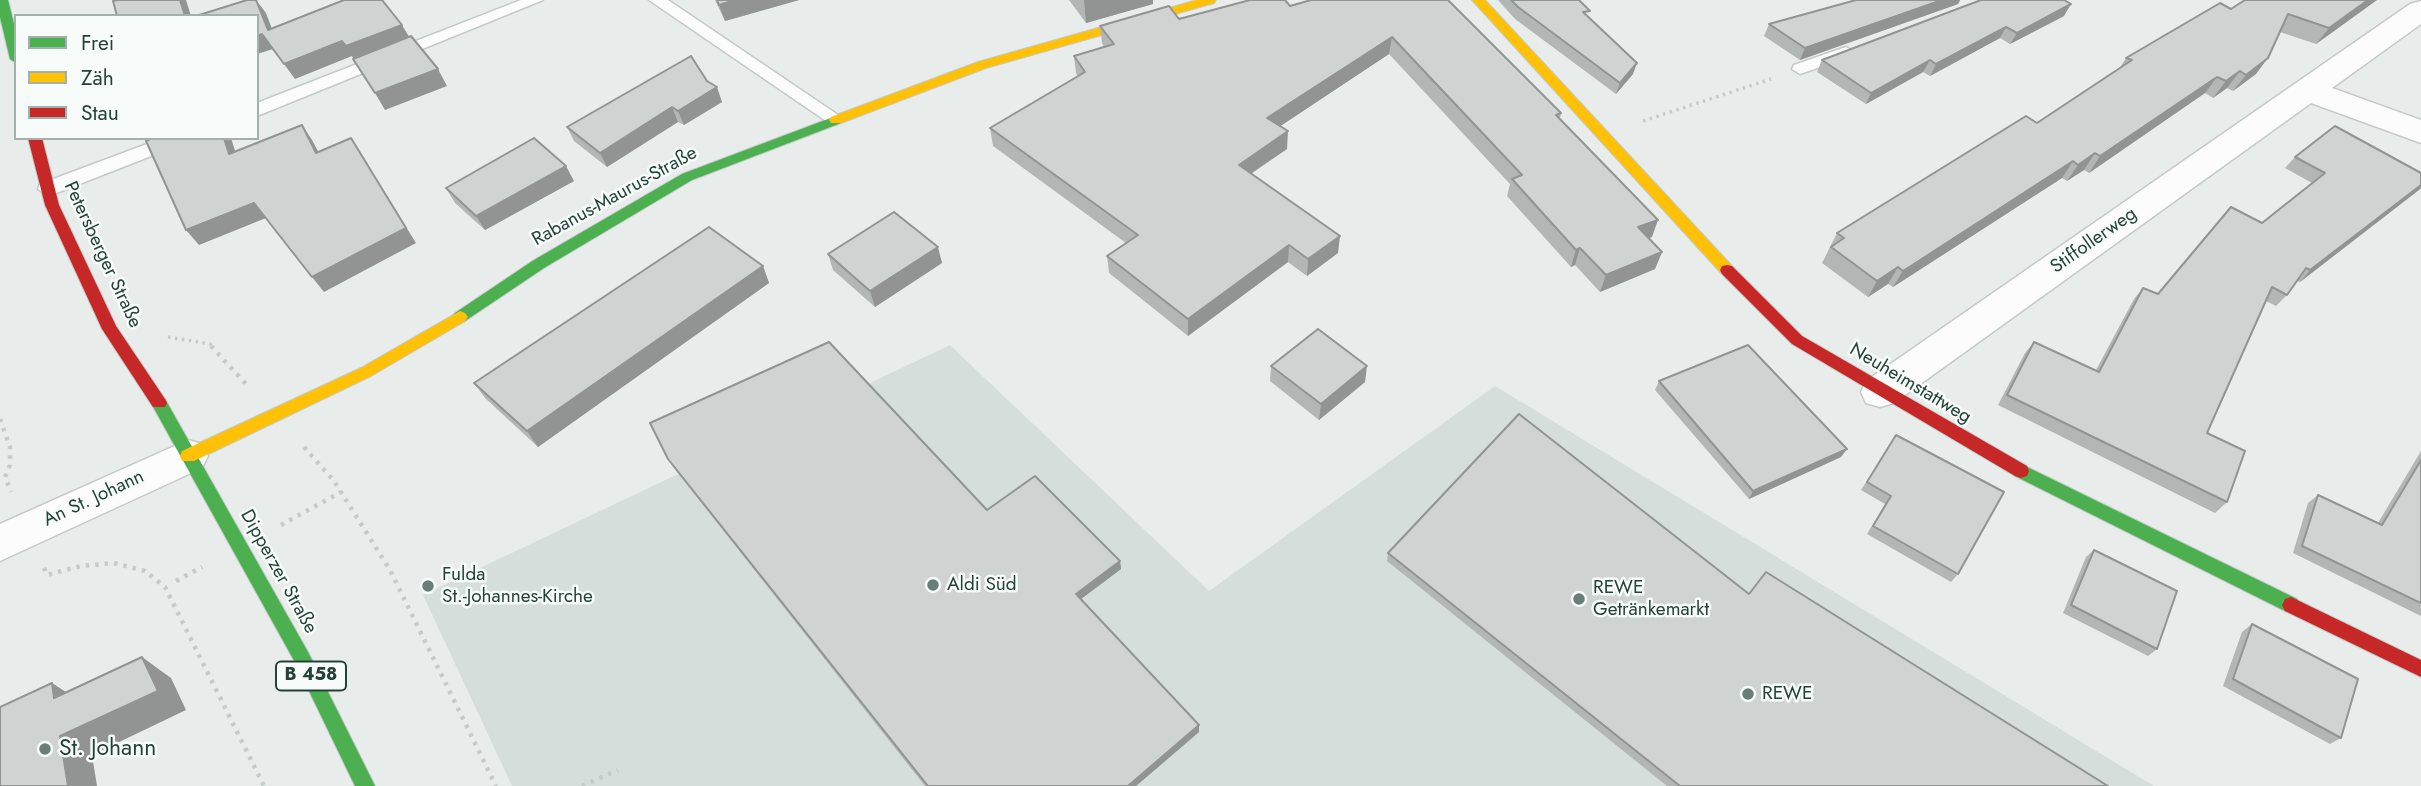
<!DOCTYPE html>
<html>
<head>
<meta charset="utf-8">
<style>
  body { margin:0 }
  #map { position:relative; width:2421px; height:786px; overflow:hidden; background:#e8edeb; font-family:Jost,sans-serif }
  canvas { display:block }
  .legend { position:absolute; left:14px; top:14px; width:245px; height:126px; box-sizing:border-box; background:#f7fbf9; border:2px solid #a3b1ad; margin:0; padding:9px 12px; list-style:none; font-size:21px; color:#24423a }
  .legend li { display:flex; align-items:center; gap:14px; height:35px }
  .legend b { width:35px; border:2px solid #a3b1ad }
</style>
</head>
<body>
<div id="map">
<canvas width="2421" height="786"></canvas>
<ul class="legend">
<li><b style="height:9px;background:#4caf50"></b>Frei</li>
<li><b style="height:9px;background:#ffc107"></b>Zäh</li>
<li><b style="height:9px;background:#c62828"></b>Stau</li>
</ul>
</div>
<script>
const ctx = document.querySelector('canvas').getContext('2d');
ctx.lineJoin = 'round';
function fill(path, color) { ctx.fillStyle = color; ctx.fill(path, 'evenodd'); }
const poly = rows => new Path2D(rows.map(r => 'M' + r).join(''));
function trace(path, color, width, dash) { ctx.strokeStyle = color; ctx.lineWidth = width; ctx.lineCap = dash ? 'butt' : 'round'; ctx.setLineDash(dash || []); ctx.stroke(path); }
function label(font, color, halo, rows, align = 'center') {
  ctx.font = font + ' Jost,sans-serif'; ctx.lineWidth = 5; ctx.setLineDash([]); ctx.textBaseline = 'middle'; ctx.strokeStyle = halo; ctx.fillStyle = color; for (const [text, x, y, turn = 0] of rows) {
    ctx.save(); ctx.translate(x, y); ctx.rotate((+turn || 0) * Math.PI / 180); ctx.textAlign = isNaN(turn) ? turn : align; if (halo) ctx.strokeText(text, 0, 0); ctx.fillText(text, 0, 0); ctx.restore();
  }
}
fill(poly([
  [950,345,1209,591,1495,386,2154,786,512,786,423,595]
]), '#d6dedb');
const lane = poly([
  [521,0,543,0,257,116,257,103,521,0],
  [649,0,668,0,844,119,835,125,829,123,649,0],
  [1846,47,1854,52,1852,56,1800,74,1792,69,1794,65,1846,47],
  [163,138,190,138,187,142,54,194,47,195,38,189,40,184,163,138]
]);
const street = poly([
  [2421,1,2421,24,2332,88,2421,120,2421,143,2311,103,1894,403,1880,407,1866,403,1861,392,1866,381,2410,4,2421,1],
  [188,440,202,444,208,456,202,468,0,561,0,524,188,440]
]);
const fast = poly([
  [0,0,8,0,16,32,16,63,10,59,0,17,0,0],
  [836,116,841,117,841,123,692,180,544,268,465,321,460,323,452,317,455,313,534,260,682,174,836,116],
  [159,397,165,399,308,652,375,786,355,786,296,664,151,403,153,399,159,397],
  [2021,464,2297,599,2300,605,2297,611,2291,613,2285,611,2015,476,2013,471,2015,466,2021,464]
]);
const slow = poly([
  [1197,0,1216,0,1214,3,986,68,841,123,831,123,829,120,831,117,978,62,1197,0],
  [1472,0,1485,0,1732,266,1734,270,1732,274,1722,274,1472,0],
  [460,311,465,313,468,317,465,321,371,376,194,461,182,461,180,456,182,451,361,368,460,311]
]);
const jam = poly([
  [28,138,42,138,59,205,116,326,165,399,167,403,165,407,153,407,102,329,45,205,28,138],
  [1727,265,1732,266,1802,336,2027,466,2029,471,2027,476,2021,478,2015,476,1792,344,1722,274,1720,270,1722,266,1727,265],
  [2291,597,2421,660,2421,677,2285,611,2282,605,2285,599,2291,597]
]);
trace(lane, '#c5cac8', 3);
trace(street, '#c5cac8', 3);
trace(fast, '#c3cbc8', 2);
trace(slow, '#c3cbc8', 2);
trace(jam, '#c3cbc8', 2);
trace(poly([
  [1643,121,1771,79],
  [168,337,210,344,213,347]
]), '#c3ccca', 3.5, [2.5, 4.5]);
trace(poly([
  [211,346,246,384],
  [0,419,10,447,10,465,5,477,11,492],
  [304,447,334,481,390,570,496,786],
  [281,525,341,492],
  [44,568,47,575,81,566,114,563,145,571,165,587,264,786],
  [176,581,202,567],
  [582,786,618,770]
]), '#c3ccca', 4.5, [3.5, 6]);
fill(lane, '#fcfcfc');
fill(street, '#fcfcfc');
fill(fast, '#4caf50');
fill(slow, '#ffc107');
fill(jam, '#c62828');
fill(poly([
  [715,0,799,0,725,21],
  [1069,0,1153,0,1153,4,1086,23],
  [1311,0,1561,113,1560,118,1652,237,1648,238,1662,252,1655,269,1600,292,1575,265,1571,267,1507,196,1510,184,1389,54,1280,126,1287,149,1251,174,1338,253,1307,276,1288,262,1188,336,1109,273,1107,256,1126,243,993,146,990,128,1078,76,1076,73,1074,56,1104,47,1102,43,1100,26,1290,6],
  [1498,0,1579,0,1588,17,1633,74,1616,94,1515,19],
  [1856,0,1960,0,1958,4,1800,60,1764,36,1769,24],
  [1979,0,2064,0,2064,16,2010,44,2000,38,1930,76,1923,72,1866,104,1817,72,1822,60],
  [2245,0,2377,0,2316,44,2280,32,2256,74,2233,91,2227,88,2213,98,2205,93,2089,173,2084,170,2067,181,2062,178,1893,287,1888,284,1868,297,1822,263,1837,233,2037,123,2119,69,2126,58,2231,9],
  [707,81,722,102,684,125,678,122,607,167,574,141,567,127],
  [2295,157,2421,173,2421,188,2300,282,2297,281,2287,295,2276,306,2266,301,2207,433,2227,502,2215,513,1998,405,2025,353,2034,342,2096,370,2134,299,2143,288,2158,294,2262,223,2312,183,2285,168],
  [574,181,485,230,455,203,446,188],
  [828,254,942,263,875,307,833,270],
  [763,266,769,283,538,447,485,398,474,383],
  [1271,366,1365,382,1319,420,1270,381],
  [1659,381,1841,457,1749,499,1655,390],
  [650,423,987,510,1120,561,1121,569,1081,599,1199,732,1136,786,925,786,673,467],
  [1891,444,1958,574,1951,582,1867,534,1885,504,1861,490],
  [2421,451,2421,616,2293,553,2308,503,2318,495,2378,523],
  [2094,550,2157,649,2148,656,2063,613,2086,557],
  [1388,553,1749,594,2108,786,1667,786,1387,561],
  [2252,624,2341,738,2330,744,2223,686,2242,632]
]), '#b2b6b5');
fill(poly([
  [180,0,186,0,191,16,185,16],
  [256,0,266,13,278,45,268,30],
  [735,0,799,0,725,21,719,5],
  [1084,0,1153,0,1153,4,1086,23],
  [1942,0,1960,0,1958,4,1800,60,1805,48],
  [2368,0,2377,0,2316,44,2329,28],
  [2071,4,2064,16,2010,44,2017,33],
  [402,25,411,40,355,62,352,56,295,79,284,64,342,41],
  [2006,27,2000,38,1930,76,1936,64],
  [262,34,273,49,257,54,257,36],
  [1392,37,1389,54,1267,135,1267,118],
  [2268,58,2256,74,2233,91,2246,75],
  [1930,60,1923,72,1866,104,1871,93],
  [1637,63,1633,74,1616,94,1620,83],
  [438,69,447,86,385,110,375,93],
  [2240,71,2227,88,2213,98,2226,81],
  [2217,77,2205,93,2089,173,2100,156],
  [717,87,722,102,684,125,678,111],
  [672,107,678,122,607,167,600,153],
  [302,125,312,140,327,168,316,153],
  [1288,131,1287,149,1238,182,1239,165],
  [224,138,231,138,241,170,229,154],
  [351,138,416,243,324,292,312,277],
  [2095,153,2084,170,2067,181,2078,165],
  [2073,161,2062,178,1893,287,1903,271],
  [566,166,574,181,485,230,476,216],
  [2421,185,2421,188,2419,190,2300,282,2310,270],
  [254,203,266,218,199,245,186,230],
  [1658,220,1652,237,1632,244,1638,227],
  [1340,236,1338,253,1307,276,1308,259],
  [1289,245,1288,262,1188,336,1188,319],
  [938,247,942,263,875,307,870,291],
  [1580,248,1575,265,1571,267,1576,250],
  [1662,252,1655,269,1600,292,1606,275],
  [763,266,769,283,538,447,527,431],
  [1898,267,1888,284,1868,297,1877,281],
  [1367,366,1365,382,1319,420,1321,404],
  [1847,449,1841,457,1749,499,1753,491],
  [1120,561,1121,569,1077,602,1076,594],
  [142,657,171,678,186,710,92,755,97,786,68,786,60,736],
  [52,683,83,703,54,698],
  [1199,725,1199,732,1136,786,1128,786]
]), '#919493');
const building = poly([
  [118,0,180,0,185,16,117,16,113,1,118,0],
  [247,0,256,0,268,30,344,0,382,0,402,25,346,46,342,41,284,64,262,34,257,36,257,16,196,16,247,0],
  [717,0,735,0,719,5,717,0],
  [1250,0,1285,0,1290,6,1311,0,1448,0,1561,113,1556,115,1658,220,1638,227,1662,252,1606,275,1580,248,1576,250,1512,179,1522,175,1392,37,1267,118,1288,131,1239,165,1340,236,1308,259,1289,245,1188,319,1107,256,1138,235,990,128,1085,72,1074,56,1114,44,1100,26,1169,6,1179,19,1250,0],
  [1511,0,1579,0,1590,11,1583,12,1637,63,1620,83,1518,7,1511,0],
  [1856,0,1942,0,1805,48,1769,24,1856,0],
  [1981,0,2064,0,2071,4,2017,33,2006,27,1936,64,1930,60,1871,93,1822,60,1981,0],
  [2245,0,2368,0,2329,28,2288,14,2268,58,2246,75,2240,71,2226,81,2217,77,2100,156,2095,153,2078,165,2073,161,1903,271,1898,267,1877,281,1831,247,1844,238,1837,233,2026,116,2037,123,2132,60,2126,58,2220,3,2231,9,2245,0],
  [411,36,438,69,375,93,353,59,411,36],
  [691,56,707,81,717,87,678,111,672,107,600,153,567,127,691,56],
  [302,125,316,153,351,138,406,228,312,277,254,203,186,230,146,141,152,138,224,138,229,154,302,125],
  [2335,126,2421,173,2421,185,2310,270,2306,268,2287,295,2272,287,2207,433,2245,451,2227,502,2007,395,2034,342,2099,372,2143,288,2158,294,2231,207,2262,223,2325,173,2295,157,2335,126],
  [534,138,566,166,476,216,446,188,534,138],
  [894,212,938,247,870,291,828,254,894,212],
  [709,227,763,266,527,431,474,383,709,227],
  [1318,329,1367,366,1321,404,1271,366,1318,329],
  [829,342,987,510,1035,476,1120,561,1076,594,1199,725,1128,786,928,786,668,459,650,423,829,342],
  [1748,345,1847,449,1753,491,1659,381,1748,345],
  [1519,414,1749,594,1766,572,2108,786,1680,786,1388,553,1519,414],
  [1896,435,2004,492,1958,574,1873,526,1891,496,1867,482,1896,435],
  [2421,460,2421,603,2302,546,2318,495,2382,525,2421,460],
  [2094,550,2177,591,2157,649,2071,605,2094,550],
  [2252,624,2358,679,2341,738,2233,679,2252,624],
  [142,657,158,691,60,736,68,786,0,786,0,707,52,683,54,698,142,657]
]);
fill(building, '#cfd4d2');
trace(building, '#919493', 2);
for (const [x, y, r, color] of [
  [933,585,7,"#697e78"],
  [428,586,7,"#697e78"],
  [1579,599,7,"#697e78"],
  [1748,694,7,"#697e78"],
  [45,749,7,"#697e78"]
]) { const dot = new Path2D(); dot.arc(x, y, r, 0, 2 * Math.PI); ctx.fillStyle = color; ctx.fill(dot); trace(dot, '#f7fbf9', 2.5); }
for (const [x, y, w] of [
  [311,676,70]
]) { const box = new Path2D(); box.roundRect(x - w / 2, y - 14.5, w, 29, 5); ctx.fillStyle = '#f7fbf9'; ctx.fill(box); trace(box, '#24423a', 2); }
label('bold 18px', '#24423a', null, [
  ["B 458",311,676]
]);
label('19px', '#24423a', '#f7fbf9', [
  ["Rabanus-Maurus-Straße",615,197,-29],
  ["Stiffollerweg",2094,241,-35],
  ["Petersberger Straße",102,255,65],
  ["Neuheimstattweg",1910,384,31],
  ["An St. Johann",94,499,-25],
  ["Dipperzer Straße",278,572,61]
]);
label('19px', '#24423a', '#f7fbf9', [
  ["Fulda",442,575],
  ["St.-Johannes-Kirche",442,597],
  ["Aldi Süd",947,585],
  ["REWE",1593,588],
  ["Getränkemarkt",1593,610],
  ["REWE",1762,694]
], 'left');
label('23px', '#24423a', '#f7fbf9', [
  ["St. Johann",59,749]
], 'left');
</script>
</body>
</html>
